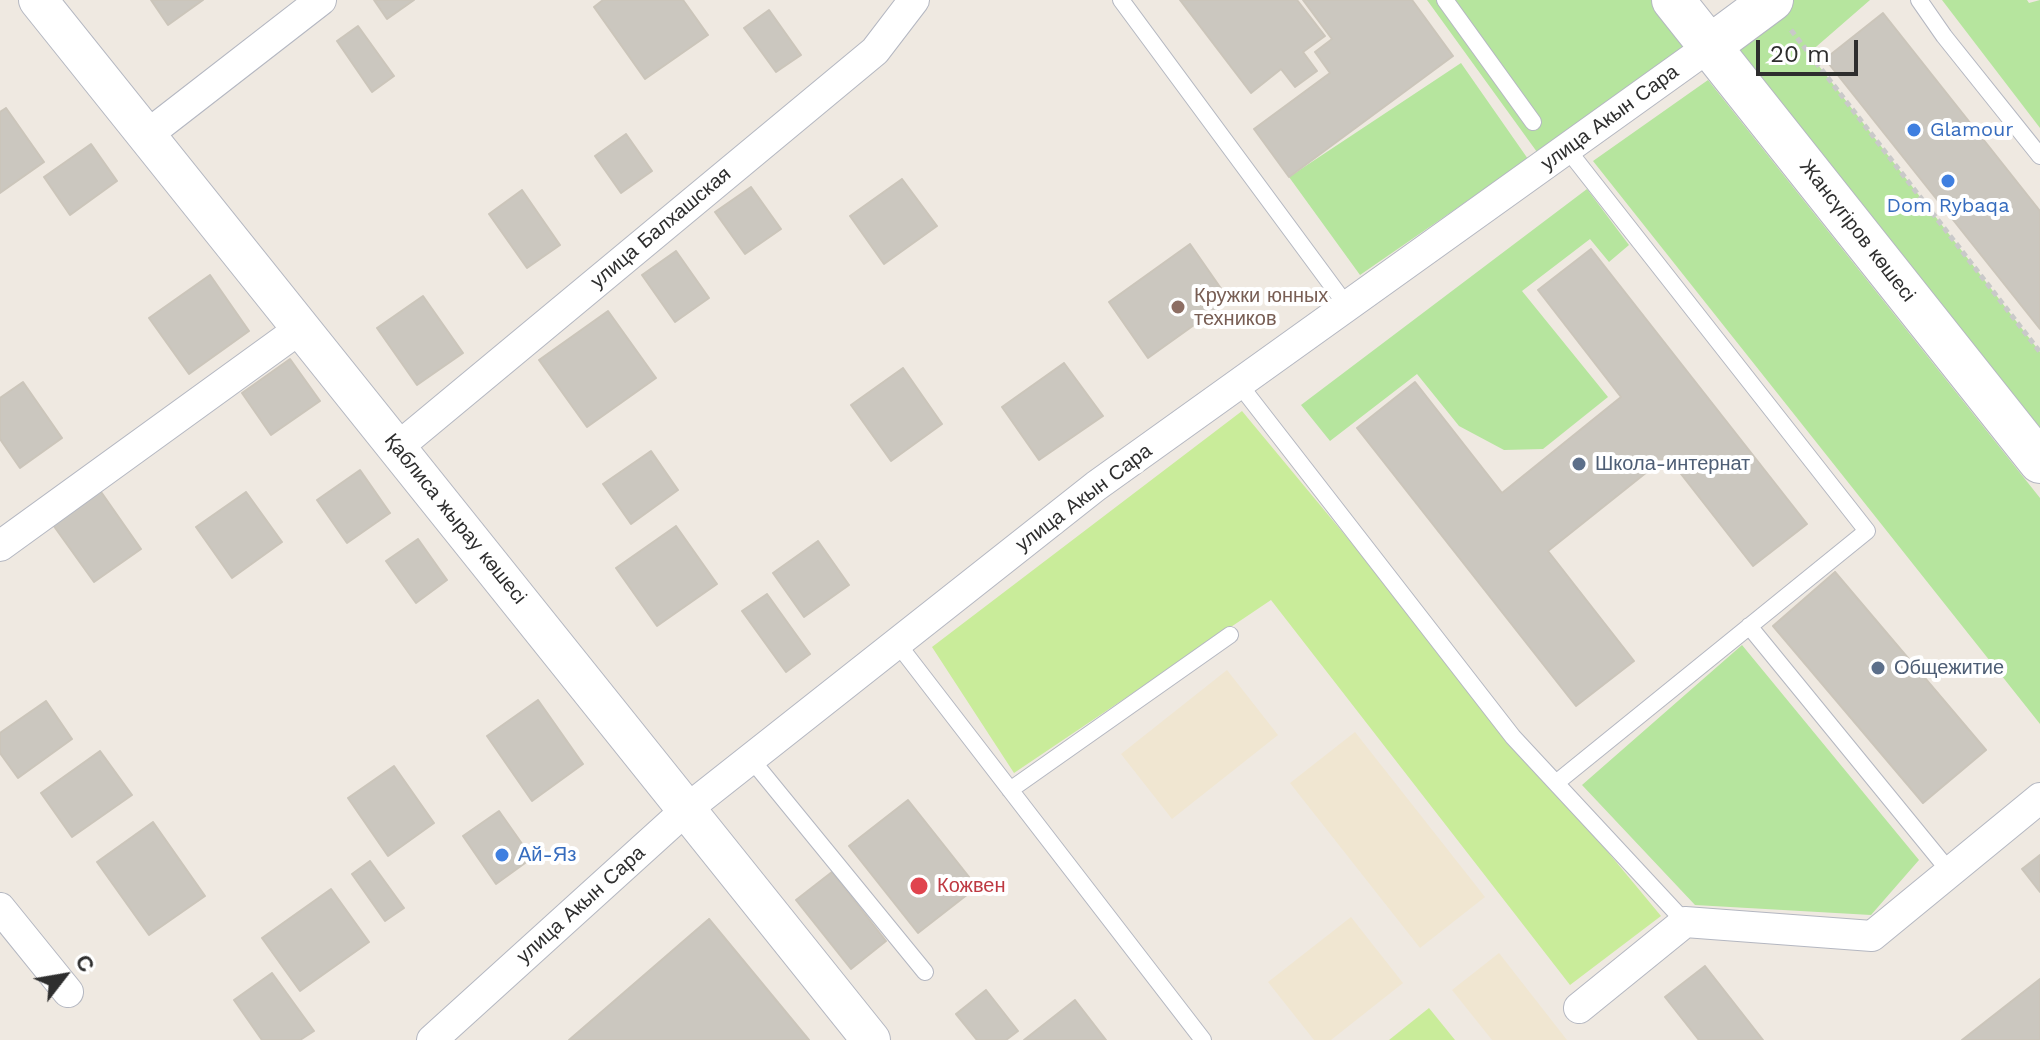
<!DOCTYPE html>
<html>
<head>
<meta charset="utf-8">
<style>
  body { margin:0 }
  #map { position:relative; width:2040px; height:1040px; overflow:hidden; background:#efe9e1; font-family:"Work Sans",sans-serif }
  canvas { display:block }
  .north { position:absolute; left:24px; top:936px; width:80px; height:80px; -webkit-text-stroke:6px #fff; paint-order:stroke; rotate:59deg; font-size:22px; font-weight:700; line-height:32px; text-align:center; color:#2e2e2e }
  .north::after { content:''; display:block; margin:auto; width:28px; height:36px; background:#2e2e2e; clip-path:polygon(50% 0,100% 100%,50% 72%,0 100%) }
  .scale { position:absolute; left:1756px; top:40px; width:102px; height:36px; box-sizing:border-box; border:4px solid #2e2e2e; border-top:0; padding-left:10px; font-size:24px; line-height:28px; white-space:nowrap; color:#2e2e2e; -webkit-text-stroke:6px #fff; paint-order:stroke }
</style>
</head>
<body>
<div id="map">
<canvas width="2040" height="1040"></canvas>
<div class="north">С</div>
<div class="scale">20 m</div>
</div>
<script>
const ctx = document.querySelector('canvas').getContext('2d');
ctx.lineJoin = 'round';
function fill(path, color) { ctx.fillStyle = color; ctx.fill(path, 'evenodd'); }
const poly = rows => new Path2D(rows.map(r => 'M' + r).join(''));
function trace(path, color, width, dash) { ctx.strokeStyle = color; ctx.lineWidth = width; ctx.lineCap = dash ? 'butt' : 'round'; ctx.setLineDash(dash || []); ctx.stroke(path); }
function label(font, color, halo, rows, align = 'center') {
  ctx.font = font + ' "Work Sans",sans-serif'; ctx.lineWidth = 8; ctx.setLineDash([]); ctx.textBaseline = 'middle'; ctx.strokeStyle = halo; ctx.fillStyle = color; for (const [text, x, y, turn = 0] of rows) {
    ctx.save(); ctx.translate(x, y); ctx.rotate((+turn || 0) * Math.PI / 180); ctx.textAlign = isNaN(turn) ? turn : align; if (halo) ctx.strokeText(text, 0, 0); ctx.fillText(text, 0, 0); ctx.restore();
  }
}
fill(poly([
  [1227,670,1278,735,1172,819,1121,754],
  [1355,732,1485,897,1420,948,1290,783],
  [1351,917,1403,983,1331,1040,1314,1040,1268,982],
  [1499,953,1567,1040,1492,1040,1452,990]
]), '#f0e6d1');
fill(poly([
  [1427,0,1654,0,1691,46,1537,152],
  [1792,0,1870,0,1809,53,2040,352,2040,438,1731,47],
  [1942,0,2027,0,2029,3,2040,0,2040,128],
  [1461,63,1528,159,1360,275,1289,177],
  [1708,80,2040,498,2040,724,1593,161],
  [1587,189,1629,245,1609,262,1590,239,1522,291,1608,397,1543,449,1504,450,1459,426,1417,374,1330,441,1301,405],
  [1742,645,1919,860,1871,915,1695,905,1582,785]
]), '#b6e59e');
fill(poly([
  [1242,411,1661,916,1570,985,1271,600,1014,773,932,647],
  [1429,1008,1455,1040,1389,1040]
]), '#c9ec9a');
const building = poly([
  [151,0,203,0,168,25,151,0],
  [374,0,414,0,387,19,374,0],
  [603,0,683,0,708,35,645,79,594,7,603,0],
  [1180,0,1297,0,1325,36,1303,52,1317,71,1295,87,1281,69,1251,93,1180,0],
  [1303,0,1412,0,1453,56,1289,177,1254,129,1330,73,1315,52,1332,39,1303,0],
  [769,10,801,55,776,72,744,28,769,10],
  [1883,13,2040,211,2040,329,1825,59,1883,13],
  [358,26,394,76,372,92,337,41,358,26],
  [6,108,44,162,0,193,0,112,6,108],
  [626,134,652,171,621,193,595,156,626,134],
  [91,144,117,181,70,215,44,177,91,144],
  [902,179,937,226,884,264,850,216,902,179],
  [751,187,781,229,745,254,715,212,751,187],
  [522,190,560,245,527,268,489,214,522,190],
  [1190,244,1229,300,1148,358,1109,302,1190,244],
  [1591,249,1807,524,1753,566,1667,456,1548,551,1634,661,1576,706,1357,428,1415,382,1502,493,1621,397,1538,290,1591,249],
  [676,251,709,298,675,322,642,275,676,251],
  [210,275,249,331,189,374,149,318,210,275],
  [423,296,463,353,417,385,377,328,423,296],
  [608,311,656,378,587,427,539,360,608,311],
  [290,359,320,401,271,435,242,393,290,359],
  [1064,363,1103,416,1039,460,1002,407,1064,363],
  [903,368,942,424,891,461,851,405,903,368],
  [23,382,62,438,20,468,0,439,0,398,23,382],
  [651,451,678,490,631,524,603,484,651,451],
  [360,470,390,513,347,543,317,500,360,470],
  [99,489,141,549,94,582,51,522,99,489],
  [246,492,282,542,232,578,196,527,246,492],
  [676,526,717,584,657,626,616,568,676,526],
  [418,539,447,580,416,603,386,561,418,539],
  [818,541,849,585,804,617,773,573,818,541],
  [1835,572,1986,750,1923,803,1773,626,1835,572],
  [767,594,810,654,786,672,742,611,767,594],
  [538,700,583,764,532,801,487,736,538,700],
  [46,701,72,739,18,778,0,753,0,733,46,701],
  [100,751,132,795,72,837,41,793,100,751],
  [394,766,434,823,388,856,348,798,394,766],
  [908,800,977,887,918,933,849,846,908,800],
  [499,811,532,858,496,884,463,836,499,811],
  [153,822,205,896,149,935,97,862,153,822],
  [2040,855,2040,892,2022,869,2040,855],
  [370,861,404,908,385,921,352,874,370,861],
  [832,872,886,941,851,969,796,900,832,872],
  [331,889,369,942,300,991,262,938,331,889],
  [709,919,809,1040,569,1040,709,919],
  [1705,966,1763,1040,1699,1040,1665,997,1705,966],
  [272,973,314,1031,300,1040,262,1040,234,1000,272,973],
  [2040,979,2040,1040,1962,1040,2040,979],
  [986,990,1018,1031,1006,1040,977,1040,956,1014,986,990],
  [1075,1000,1106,1040,1024,1040,1075,1000]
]);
fill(building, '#cbc7bf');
trace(building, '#cbc5ba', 2);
const service = poly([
  [1121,0,1347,306],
  [1445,0,1533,122],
  [1919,0,1944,36,2040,156],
  [1239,384,1513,737,1685,922],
  [1749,626,1950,872],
  [897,643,1203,1040],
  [751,759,925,972],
  [1556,783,1867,531,1567,149],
  [1010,790,1230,635]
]);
const minor = poly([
  [147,135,321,0],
  [398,447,875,51,914,0],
  [0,546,301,328],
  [0,908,68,992],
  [1579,1008,1685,922,1872,936,2040,798],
  [432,1040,687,809,1096,486,1710,46]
]);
const tertiary = poly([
  [38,0,871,1040]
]);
const secondary = poly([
  [1673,0,2040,462],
  [1710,46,1772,0]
]);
trace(service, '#b4b7c1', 18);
trace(minor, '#b4b7c1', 32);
trace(tertiary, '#b4b7c1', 40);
trace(secondary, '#b4b7c1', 44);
trace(poly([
  [1791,30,2040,352]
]), '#c9c9c9', 5, [6, 4]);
trace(service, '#fff', 16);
trace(minor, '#fff', 30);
trace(tertiary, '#fff', 38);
trace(secondary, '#fff', 42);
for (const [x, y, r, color] of [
  [1914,130,8,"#3f7fe0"],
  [1948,181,8,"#3f7fe0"],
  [1178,307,8,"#8d6e63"],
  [1579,464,8,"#5c6f8a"],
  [1878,668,8,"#5c6f8a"],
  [502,855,8,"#3f7fe0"],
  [919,886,10,"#e0444e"]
]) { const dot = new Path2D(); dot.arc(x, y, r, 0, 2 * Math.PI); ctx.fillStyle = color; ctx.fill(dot); trace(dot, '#fff', 3); }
label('20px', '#2e2e2e', '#fff', [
  ["улица Акын Сара",1610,118,-36],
  ["улица Балхашская",661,228,-40],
  ["Жансүгіров көшесі",1857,231,52],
  ["улица Акын Сара",1084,498,-37],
  ["Қаблиса жырау көшесі",455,519,51],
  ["улица Акын Сара",581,905,-42]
]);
label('20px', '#366cbe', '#fff', [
  ["Glamour",1930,130],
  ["Dom Rybaqa",1948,206,"center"],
  ["Ай-Яз",518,855]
], 'left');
label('20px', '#785e54', '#fff', [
  ["Кружки юнных",1194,296],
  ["техников",1194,319]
], 'left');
label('20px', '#4e5e75', '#fff', [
  ["Школа-интернат",1595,464],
  ["Общежитие",1894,668]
], 'left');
label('20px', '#be3a42', '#fff', [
  ["Кожвен",937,886]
], 'left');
</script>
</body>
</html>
